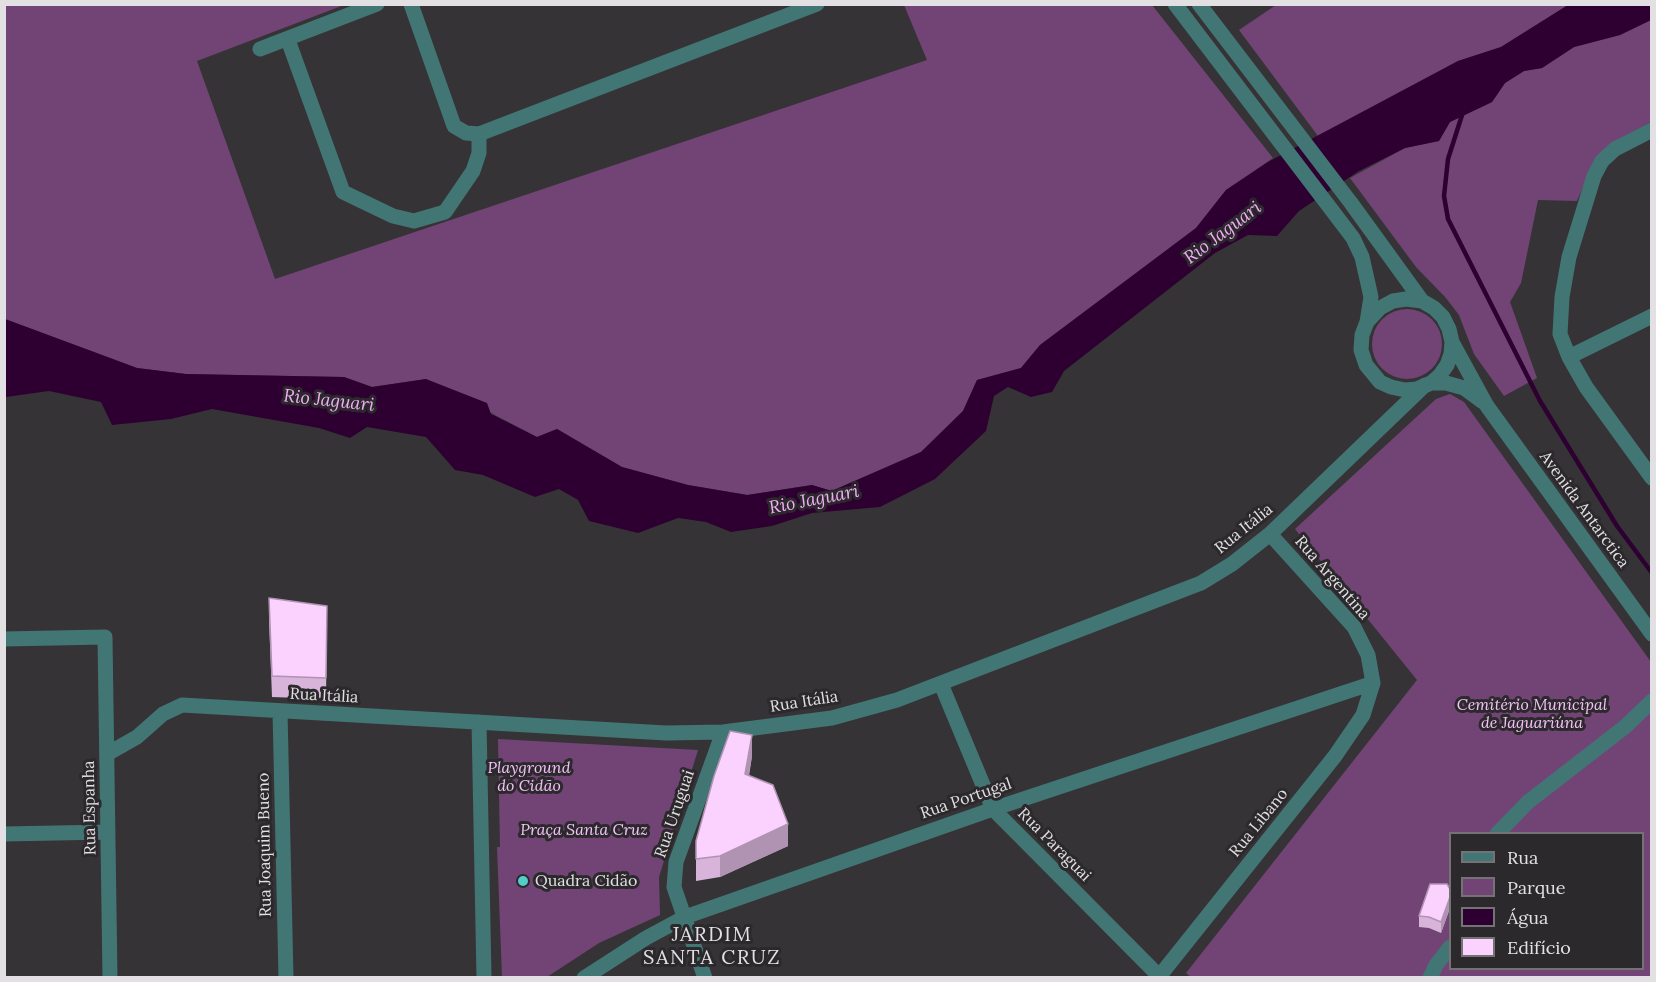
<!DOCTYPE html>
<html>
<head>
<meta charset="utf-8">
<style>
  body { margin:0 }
  #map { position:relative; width:1656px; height:982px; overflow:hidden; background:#363336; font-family:Lora,serif }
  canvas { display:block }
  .frame { position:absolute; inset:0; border:6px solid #e2e0e2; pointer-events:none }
  .legend { position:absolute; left:1449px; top:832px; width:195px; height:138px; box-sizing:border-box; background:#2c292c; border:2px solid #757275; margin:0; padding:8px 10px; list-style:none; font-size:18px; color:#e2e0e2 }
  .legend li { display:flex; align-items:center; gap:12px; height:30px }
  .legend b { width:30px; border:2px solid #757275 }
</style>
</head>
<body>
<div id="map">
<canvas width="1656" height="982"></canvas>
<div class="frame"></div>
<ul class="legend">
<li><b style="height:8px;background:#427674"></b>Rua</li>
<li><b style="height:16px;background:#724476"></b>Parque</li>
<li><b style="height:16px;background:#2d0031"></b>Água</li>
<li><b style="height:16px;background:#fbd1fe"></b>Edifício</li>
</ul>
</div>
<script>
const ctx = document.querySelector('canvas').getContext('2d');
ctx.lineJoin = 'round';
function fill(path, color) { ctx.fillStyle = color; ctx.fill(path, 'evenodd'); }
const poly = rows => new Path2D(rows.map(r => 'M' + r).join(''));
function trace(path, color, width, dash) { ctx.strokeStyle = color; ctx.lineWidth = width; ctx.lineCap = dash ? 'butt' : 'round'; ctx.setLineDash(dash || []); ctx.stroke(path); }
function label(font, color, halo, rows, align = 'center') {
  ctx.font = font + ' Lora,serif'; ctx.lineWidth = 6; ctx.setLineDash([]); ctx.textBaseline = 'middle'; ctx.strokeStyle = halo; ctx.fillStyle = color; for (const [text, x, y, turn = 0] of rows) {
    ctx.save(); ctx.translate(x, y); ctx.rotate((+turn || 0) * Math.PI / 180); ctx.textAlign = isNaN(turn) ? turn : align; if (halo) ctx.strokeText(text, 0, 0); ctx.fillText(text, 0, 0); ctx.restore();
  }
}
fill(poly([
  [4,5,344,5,197,61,275,279,927,60,904,5,1152,5,1273,158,1226,190,1196,228,1040,345,1021,368,977,380,963,411,921,452,831,491,812,485,748,495,688,485,622,467,557,429,537,437,426,379,372,387,344,377,186,374,137,368,5,319],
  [1276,5,1568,5,1501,47,1458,61,1318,136,1239,30],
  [1651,20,1651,122,1615,141,1591,169,1577,201,1538,200,1521,283,1510,302,1537,378,1504,396,1474,354,1459,315,1446,298,1416,267,1350,178,1405,148,1439,141,1450,122,1492,102,1505,83,1524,71,1542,68,1574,47,1620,35],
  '1372 344a35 35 0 1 1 70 0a35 35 0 1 1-70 0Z',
  [1450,394,1464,402,1651,662,1651,977,1192,978,1186,973,1417,680,1295,529,1436,399],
  [1450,834,1642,834,1642,968,1450,968],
  [498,739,698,750,659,877,660,915,599,943,547,977,502,977,497,847,500,847]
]), '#724476');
fill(poly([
  [1568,5,1651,5,1651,20,1620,35,1574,47,1542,68,1524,71,1505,83,1492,102,1450,122,1439,141,1405,148,1359,171,1299,211,1277,236,1248,235,1215,253,1064,371,1052,392,1031,397,1008,387,994,396,986,431,935,479,880,507,812,513,772,526,731,532,706,522,678,518,638,533,589,521,578,500,559,489,535,497,483,475,455,470,426,437,367,427,350,438,319,428,212,409,171,419,112,425,101,402,49,391,6,397,5,400,5,319,137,368,186,374,344,377,372,387,426,379,487,403,491,414,537,437,557,429,622,467,688,485,747,495,812,485,832,491,921,452,963,411,977,380,1021,368,1040,345,1196,228,1226,190,1268,162,1458,61,1501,47]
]), '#2d0031');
trace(poly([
  [1463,112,1448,159,1444,196,1448,219,1540,401,1617,526,1652,573]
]), '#2d0031', 4.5);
trace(poly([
  [411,4,454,126,466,133,479,134,817,4],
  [1175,4,1353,238,1362,257,1371,297,1367,322],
  [1199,4,1351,203,1422,301],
  [288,40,343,192,393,216,414,221,445,212,473,171,479,153,479,134],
  [260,49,377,4],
  [1652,130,1615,149,1602,161,1594,176,1569,257,1562,297,1560,334,1569,357,1586,387,1652,478],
  [1452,342,1451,354,1447,365,1440,375,1431,383,1417,389,1405,390,1391,387,1380,382,1366,365,1361,350,1362,335,1367,322,1380,308,1393,301,1406,299,1422,301,1434,308,1443,317,1449,329,1452,342,1487,406,1652,634],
  [1569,357,1652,316],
  [1431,383,1446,383,1464,388,1483,402],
  [4,639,105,637,110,978],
  [941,684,993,809,1159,976],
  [280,711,286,978],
  [479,722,484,978],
  [107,754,137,737,163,714,182,705,666,733,723,732,832,718,897,700,1201,583,1232,564,1270,534,1425,385],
  [4,834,108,832],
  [1497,834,1528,802,1626,726,1652,701],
  [584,978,646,938,685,917,993,809,1373,683],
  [705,978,674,887,676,862,723,732],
  [1158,978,1335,756,1363,715,1373,683,1368,655,1354,627,1270,534],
  [1430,978,1436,965,1450,947]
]), '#427674', 15);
fill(poly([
  [269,598,327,606,326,699,272,697,269,620],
  [752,756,749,776,788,846,720,877,696,881,696,841],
  [1450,889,1450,908,1441,933,1429,928,1419,927,1419,916]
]), '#d8b4da');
fill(poly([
  [752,735,752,756,745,796,745,774],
  [788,824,788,846,720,877,720,856],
  [1450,897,1450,908,1441,933,1441,922]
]), '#b092b2');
const building = poly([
  [269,598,327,606,326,678,272,676,269,598],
  [730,731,752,735,745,774,773,785,788,824,720,856,696,859,696,841,714,776,730,731],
  [1430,884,1447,884,1450,889,1450,897,1441,922,1429,917,1419,916,1430,884]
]);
fill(building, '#fbd1fe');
trace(building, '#b092b2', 1.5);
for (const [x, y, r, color] of [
  [523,881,6,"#53cdca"]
]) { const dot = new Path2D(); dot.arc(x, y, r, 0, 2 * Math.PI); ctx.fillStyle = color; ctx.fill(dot); trace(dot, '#2c292c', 2); }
label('16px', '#e2e0e2', '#2c292c', [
  ["Avenida Antarctica",1584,510,54],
  ["Rua Itália",1244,529,-39],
  ["Rua Argentina",1332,578,49],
  ["Rua Itália",324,696,3],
  ["Rua Itália",804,702,-9],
  ["Rua Portugal",966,799,-19],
  ["Rua Espanha",90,808,-91],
  ["Rua Uruguai",675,814,-71],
  ["Rua Libano",1259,823,-51],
  ["Rua Joaquim Bueno",265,845,-91],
  ["Rua Paraguai",1054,845,45]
]);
label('italic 16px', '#f5c1f9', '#2c292c', [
  ["Cemitério Municipal",1532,705],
  ["de Jaguariúna",1532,723],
  ["Playground",529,768],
  ["do Cidão",529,786],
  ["Praça Santa Cruz",584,830]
]);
label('16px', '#e2e0e2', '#2c292c', [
  ["Quadra Cidão",535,881]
], 'left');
label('italic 18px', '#f2adf7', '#2c292c', [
  ["Rio Jaguari",1223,233,-37],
  ["Rio Jaguari",329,401,6],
  ["Rio Jaguari",814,500,-11]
]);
ctx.letterSpacing = '1.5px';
label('20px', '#e2e0e2', '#2c292c', [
  ["JARDIM",712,935],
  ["SANTA CRUZ",712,958]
]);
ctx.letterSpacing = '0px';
</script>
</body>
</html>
